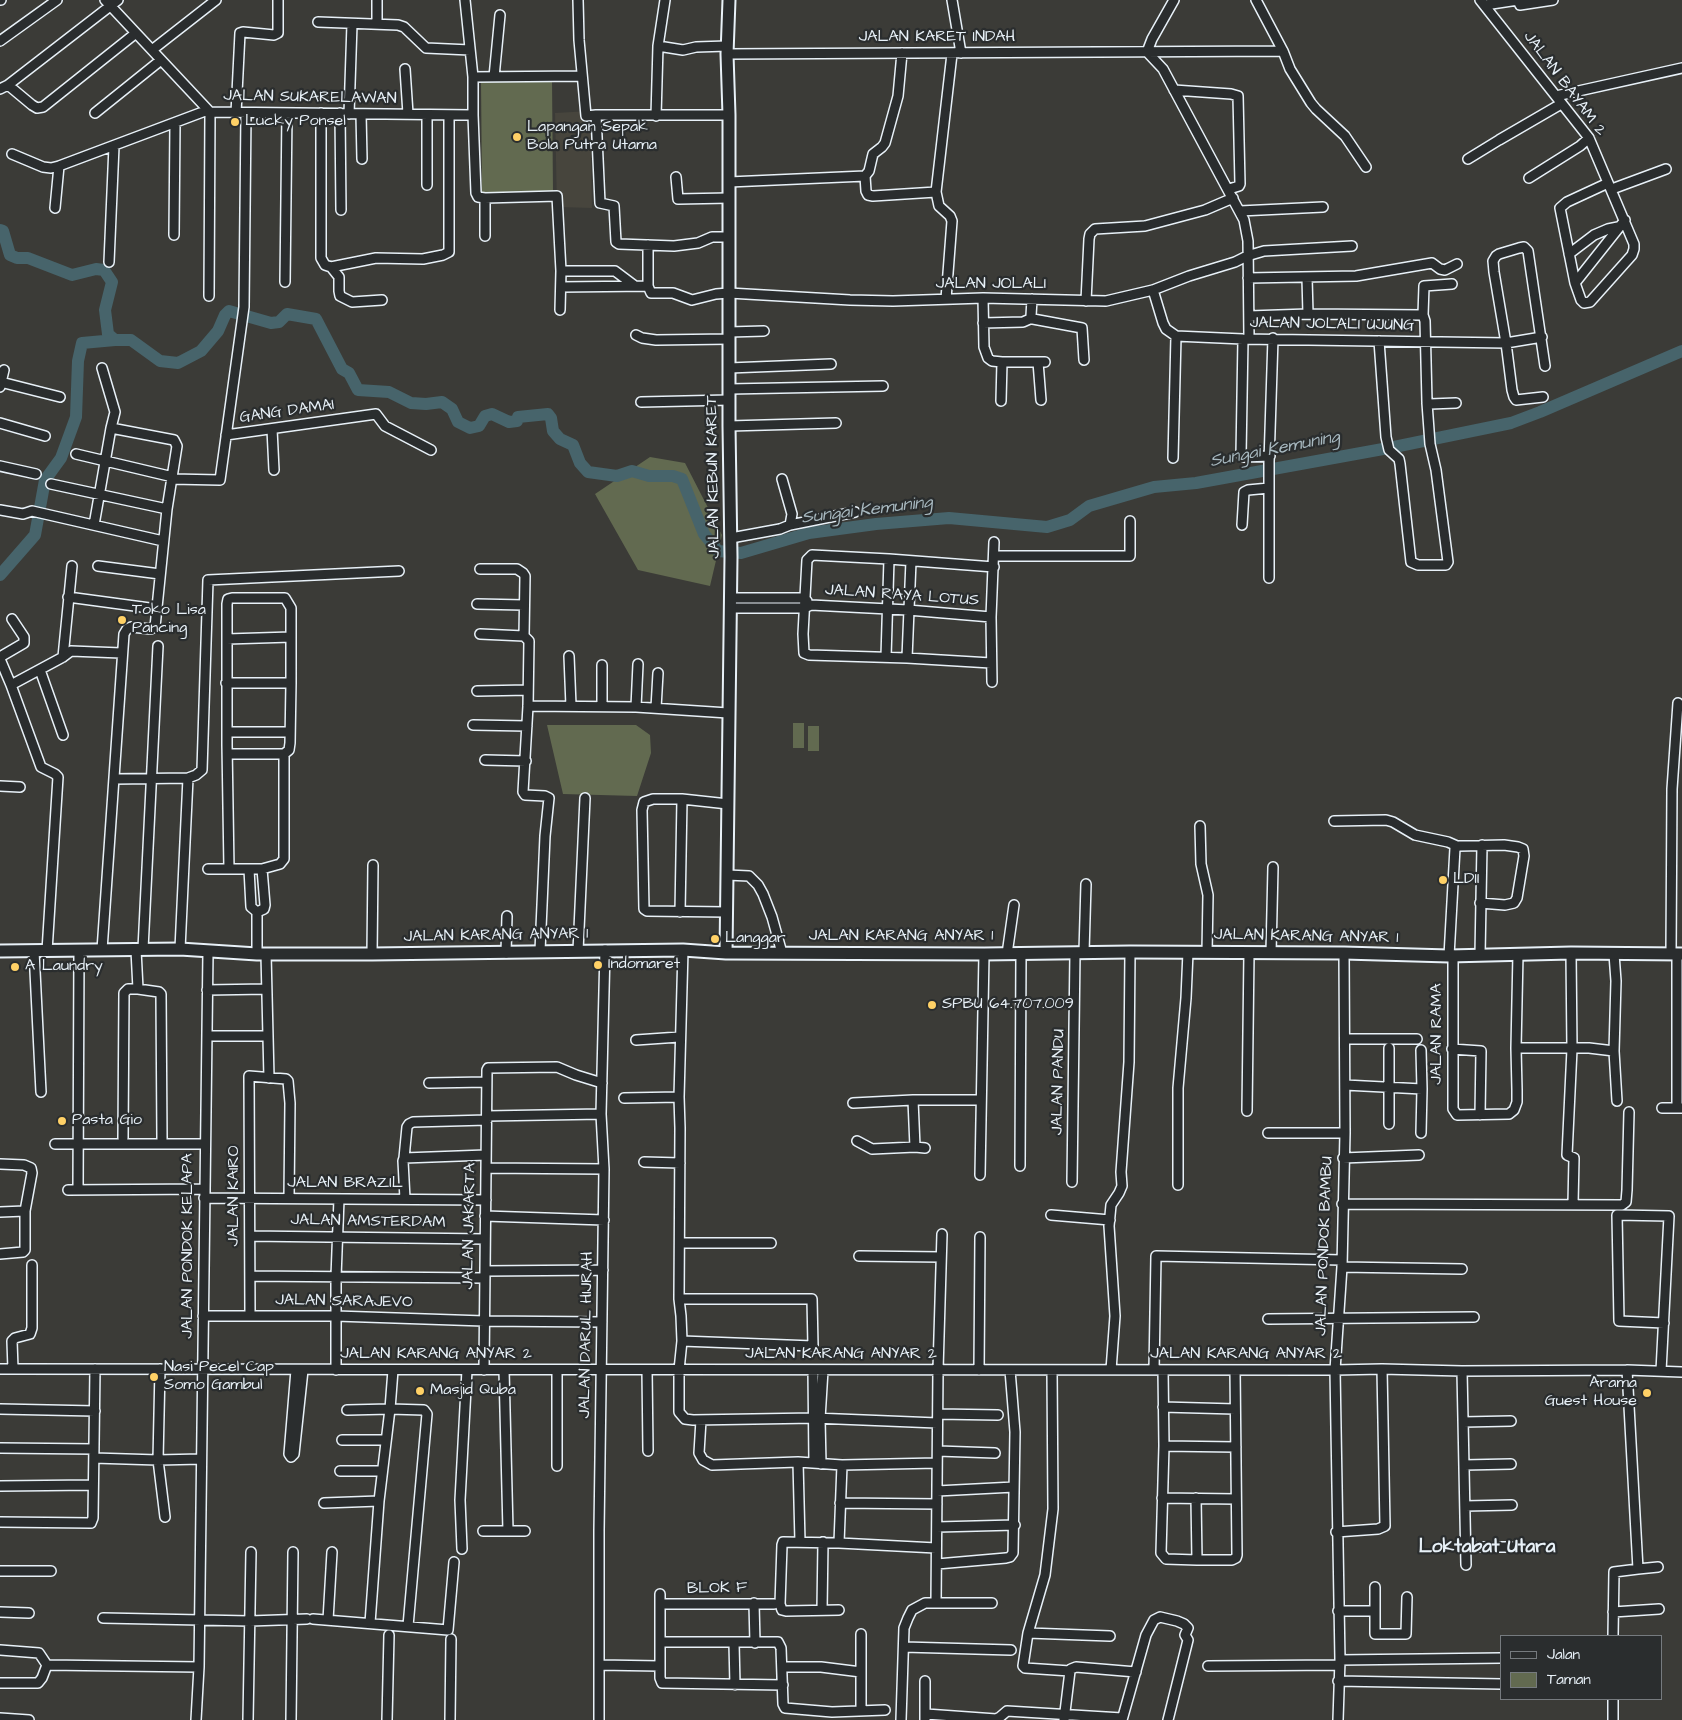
<!DOCTYPE html>
<html>
<head>
<meta charset="utf-8">
<style>
  body { margin:0 }
  #map { position:relative; width:1682px; height:1720px; overflow:hidden; background:#3b3b37; font-family:"Architects Daughter",sans-serif }
  canvas { display:block }
  .legend { position:absolute; left:1500px; top:1635px; width:162px; height:65px; box-sizing:border-box; background:#2a2d2e; border:1px solid #767b7f; margin:0; padding:6px 9px; list-style:none; font-size:15px; color:#e8f1f8 }
  .legend li { display:flex; align-items:center; gap:10px; height:25px }
  .legend b { width:25px; border:1px solid #767b7f }
</style>
</head>
<body>
<div id="map">
<canvas width="1682" height="1720"></canvas>
<ul class="legend">
<li><b style="height:6px;background:#2a2d2e"></b>Jalan</li>
<li><b style="height:14px;background:#626a50"></b>Taman</li>
</ul>
</div>
<script>
const ctx = document.querySelector('canvas').getContext('2d');
ctx.lineJoin = 'round';
function fill(path, color) { ctx.fillStyle = color; ctx.fill(path, 'evenodd'); }
const poly = rows => new Path2D(rows.map(r => 'M' + r).join(''));
function trace(path, color, width, dash) { ctx.strokeStyle = color; ctx.lineWidth = width; ctx.lineCap = dash ? 'butt' : 'round'; ctx.setLineDash(dash || []); ctx.stroke(path); }
function label(font, color, halo, rows, align = 'center') {
  ctx.font = font + ' "Architects Daughter",sans-serif'; ctx.lineWidth = 4.5; ctx.setLineDash([]); ctx.textBaseline = 'middle'; ctx.strokeStyle = halo; ctx.fillStyle = color; for (const [text, x, y, turn = 0] of rows) {
    ctx.save(); ctx.translate(x, y); ctx.rotate((+turn || 0) * Math.PI / 180); ctx.textAlign = isNaN(turn) ? turn : align; if (halo) ctx.strokeText(text, 0, 0); ctx.fillText(text, 0, 0); ctx.restore();
  }
}
fill(poly([
  [590,111,592,208,557,207,555,113]
]), '#47453d');
fill(poly([
  [552,79,553,193,482,193,481,81],
  [650,457,685,463,722,535,710,586,638,570,595,494],
  [793,723,804,723,804,748,793,748],
  [547,725,636,725,650,735,651,753,637,796,563,794],
  [808,726,819,726,819,751,808,751]
]), '#626a50');
trace(poly([
  [0,230,3,231,10,255,17,258,28,258,72,275,96,269,104,270,112,282,105,310,108,334,115,340,131,340,160,361,178,363,201,351,218,331,225,315,229,311,271,323,279,322,287,314,316,319,342,369,349,373,358,390,389,392,411,403,426,404,442,402,452,409,458,422,470,428,479,426,485,416,492,414,509,422,517,421,518,417,548,414,551,418,553,431,560,439,573,445,580,463,588,472,617,476,632,471,649,476,673,476,682,479,704,534,718,551,741,553,809,533,876,524,949,518,1047,527,1070,520,1089,506,1154,487,1196,483,1394,447,1511,423,1540,412,1682,351],
  [0,575,35,535,45,480,61,458,76,417,78,361,82,343,115,340]
]), '#47646b', 12);
const minor = poly([
  [0,0,1,0],
  [105,0,210,112,473,115],
  [377,0,377,23],
  [465,0,473,77,473,115,476,193,478,197,485,198,485,236],
  [578,0,579,40,586,116,596,115,600,203,614,206,616,242,619,244,674,246,698,243,712,237,728,237],
  [665,0,658,46,683,50,696,47,727,46],
  [952,0,961,53],
  [1256,0,1283,51],
  [1480,0,1589,138,1634,244,1634,249,1632,255,1590,302,1584,303,1581,300,1575,283,1560,208,1567,202,1608,183],
  [1485,5,1518,0,1520,5,1553,0],
  [318,22,398,25,404,27,426,48,470,50],
  [0,41,57,0],
  [152,50,216,0],
  [1147,52,1163,69,1244,220,1248,241,1249,338],
  [1147,52,1152,39,1174,0],
  [727,54,1283,51,1290,69,1311,103,1316,109,1345,136,1366,167],
  [405,69,408,114],
  [473,77,582,76],
  [494,77,500,15],
  [8,85,118,0],
  [0,89,8,85,32,105,37,108,43,107,136,33],
  [1174,90,1231,94,1238,96,1240,184,1239,186,1229,189],
  [1556,96,1682,68],
  [95,113,161,60],
  [236,113,240,33,243,32,274,35,278,33,278,0],
  [321,113,321,258,325,265,331,267,376,258,423,259,443,255,449,252,449,115],
  [340,113,341,210],
  [349,114,352,24],
  [361,114,362,159],
  [596,115,729,115],
  [656,116,658,46],
  [12,154,43,167,51,168,59,166,208,110],
  [1468,159,1499,140,1561,104],
  [865,176,869,171,873,154,882,147,885,143,898,96,902,53],
  [676,177,678,199,729,198],
  [1529,178,1580,146,1589,138],
  [729,182,865,176,866,191,868,195,873,196,936,192,952,54],
  [427,185,427,115],
  [1612,189,1666,169],
  [936,192,939,206,950,216,952,221,946,299],
  [485,198,557,196,561,271,560,310],
  [55,208,59,166],
  [1240,211,1323,207],
  [174,235,175,123],
  [1569,254,1594,235,1608,229,1618,227],
  [109,262,114,146],
  [331,267,339,277,339,291,340,296,352,302,382,300],
  [561,271,615,271,635,286],
  [1248,278,1356,276,1432,263,1440,269,1445,270,1457,264],
  [1307,278,1308,314],
  [285,282,287,113],
  [1575,283,1625,220],
  [648,286,648,245],
  [561,287,648,286,651,293,673,293,692,300,716,294,729,293,850,300,893,301,983,298,1106,301,1153,290,1189,276,1235,262,1247,256,1264,251,1352,246],
  [1153,290,1163,323,1166,329,1176,336,1243,339,1506,343,1542,337],
  [209,296,210,112],
  [983,298,984,347,988,358,992,361,1002,362,1045,362],
  [1032,299,1031,316,1033,319,1082,328,1084,360],
  [1086,301,1089,239,1090,234,1095,229,1145,226,1205,210,1233,198],
  [1423,315,1424,286,1452,284],
  [1249,316,1308,314,1423,315,1425,321,1427,402,1430,404,1456,403],
  [983,323,1023,322,1032,318],
  [729,332,764,331],
  [636,335,642,338,656,340,729,339],
  [1243,339,1241,455,1244,457,1270,456],
  [1379,341,1386,437,1389,450,1399,459,1400,464,1411,562,1418,565,1446,565,1448,562,1436,470,1430,444,1427,403],
  [1038,362,1041,400],
  [729,368,831,364],
  [1,382,60,397],
  [0,387,4,370],
  [729,389,883,386],
  [1543,397,1516,400,1514,397,1512,390,1506,343,1494,272,1493,261,1496,256,1499,254,1519,248,1524,247,1528,251,1545,366],
  [1001,401,1002,362],
  [641,402,729,400],
  [0,423,45,436],
  [729,426,836,423],
  [272,429,274,470],
  [226,435,376,414,385,426,431,450],
  [76,454,173,477],
  [1173,458,1176,336],
  [0,466,36,474],
  [172,479,220,480,244,307,246,113],
  [51,484,167,509],
  [0,510,23,514,32,511,163,541],
  [94,525,111,428],
  [790,525,855,512],
  [1242,525,1244,492,1248,490,1269,488],
  [731,538,780,529,790,525,792,514,782,479],
  [994,556,1130,556,1130,521],
  [98,566,160,574],
  [480,569,517,569,523,573,525,576,524,636,529,641,528,706,523,792,525,795,545,796,549,798,545,836,540,951],
  [1269,578,1269,462,1273,338],
  [68,597,157,609],
  [731,598,804,598,807,601],
  [477,604,524,605],
  [731,608,804,608,811,605,908,610,991,617],
  [480,634,524,636],
  [227,639,291,637],
  [569,656,571,706],
  [0,657,24,643,24,637,12,619],
  [63,657,72,566],
  [886,657,889,559],
  [907,658,911,561],
  [0,659,11,685],
  [991,663,907,658,809,655,804,653,803,634,807,560,812,555,889,559,994,567],
  [40,670,63,735],
  [992,682,991,617,994,542],
  [226,683,291,683],
  [477,691,528,690],
  [528,706,636,707,728,713],
  [602,706,602,665],
  [636,707,638,664],
  [656,708,658,673],
  [473,725,527,726],
  [227,732,290,732],
  [228,754,284,754],
  [485,760,526,761],
  [114,779,188,778,196,775,202,770,208,580,399,571],
  [0,786,20,787],
  [1334,821,1386,820,1393,822,1415,835,1448,842,1457,846],
  [1200,826,1201,864,1208,895,1207,952],
  [208,869,262,869,280,864,284,859,284,754,289,750,290,743,291,683,291,608,285,598,232,598,228,599,227,604,227,745,229,869],
  [249,869,251,907,257,912],
  [727,875,749,876,758,885,763,894,772,917,782,953],
  [257,912,264,909,265,905,262,869],
  [680,912,682,799],
  [727,912,647,911,644,909,642,810,644,802,653,799,682,799,728,804],
  [143,949,158,646],
  [180,949,188,778],
  [102,950,124,634,127,629,131,627,151,629,155,627,167,509,177,446,174,440,111,428,115,412,102,368],
  [136,950,138,989,159,992,161,994,162,1139],
  [683,950,679,1097,680,1128,679,1299,681,1316,682,1341,679,1370,679,1412,685,1419,693,1420,814,1418,937,1423],
  [34,951,41,1092],
  [47,951,58,777,55,774,41,767,11,685,63,657,71,651,121,653],
  [578,951,585,798],
  [1084,952,1086,884],
  [506,953,507,916],
  [1271,953,1273,867],
  [1571,953,1572,1049,1567,1155,1574,1158,1573,1204],
  [257,954,257,912],
  [266,954,269,1078],
  [372,954,373,865],
  [1007,954,1014,905],
  [1671,954,1672,789,1678,703],
  [1677,954,1677,1108],
  [1453,955,1453,1109,1457,1115,1509,1114,1514,1110,1517,1102,1517,1090,1516,1048,1518,954],
  [1480,955,1482,845],
  [1449,956,1455,848,1459,846,1504,845,1518,847,1523,849,1524,856,1517,898,1514,903,1505,905,1480,903],
  [207,990,266,989],
  [208,1036,267,1036],
  [1345,1039,1417,1039],
  [636,1040,679,1037],
  [1389,1048,1389,1124],
  [1516,1048,1589,1048,1614,1051,1617,1101],
  [1452,1049,1481,1051,1480,1115],
  [1421,1050,1422,1089],
  [1614,1051,1616,981,1614,954],
  [429,1083,486,1082],
  [1345,1085,1422,1089,1421,1133],
  [624,1098,679,1097],
  [853,1103,913,1100],
  [1662,1108,1682,1108],
  [1247,1111,1249,953],
  [487,1116,601,1114],
  [1268,1133,1345,1133],
  [123,1138,124,993,128,989,138,989],
  [857,1141,872,1149,915,1147,913,1100,981,1100],
  [55,1144,205,1144],
  [915,1147,925,1148],
  [404,1158,486,1155],
  [1343,1158,1419,1155],
  [644,1162,680,1163],
  [0,1164,24,1165,31,1168,32,1173,25,1211,25,1250,23,1252,0,1254],
  [1020,1166,1021,954],
  [486,1168,604,1169],
  [980,1175,984,954],
  [1072,1182,1075,953],
  [1178,1185,1178,1088,1186,998,1188,952],
  [68,1190,204,1189],
  [78,1190,79,951],
  [204,1198,486,1200],
  [405,1199,403,1161,404,1158,407,1127,409,1124,413,1122,487,1120],
  [1342,1204,1622,1205,1626,1202,1627,1190,1629,1112],
  [0,1212,25,1211],
  [1051,1215,1110,1220],
  [485,1216,604,1220],
  [250,1236,485,1239],
  [680,1243,771,1243],
  [859,1256,941,1257],
  [1342,1267,1462,1269],
  [485,1271,603,1270],
  [250,1276,485,1278],
  [679,1299,812,1299,813,1346,682,1341],
  [203,1316,336,1316,484,1321,602,1322],
  [250,1316,249,1076,286,1079,288,1081,290,1103,289,1198],
  [1268,1319,1474,1317],
  [0,1369,1335,1370,1382,1369,1462,1371,1627,1370,1682,1372],
  [13,1369,12,1341,15,1338,30,1334,32,1328,32,1265],
  [160,1369,158,1460,165,1517],
  [296,1370,289,1454,291,1457,294,1454,303,1370],
  [336,1370,336,1277,339,1199],
  [484,1370,487,1070,488,1068,557,1067,576,1075,602,1083],
  [504,1370,508,1531],
  [557,1370,557,1466],
  [647,1370,648,1451],
  [813,1370,814,1463],
  [979,1370,980,1237],
  [1052,1370,1053,1509,1045,1575,1028,1633,1023,1666,1025,1668,1070,1671],
  [1111,1370,1115,1316,1109,1226,1111,1205,1119,1193,1122,1186,1121,1172,1129,1062,1130,952],
  [1154,1370,1156,1256,1342,1260],
  [1163,1370,1164,1446,1161,1553,1166,1559,1197,1560,1232,1560,1236,1558,1237,1555,1235,1370],
  [1627,1370,1638,1569,1658,1567],
  [1462,1371,1466,1565],
  [1661,1371,1669,1216,1617,1215,1619,1321,1664,1323],
  [1163,1407,1235,1409],
  [0,1409,95,1411],
  [347,1410,390,1409,424,1410,427,1414,408,1626],
  [938,1414,998,1415],
  [701,1420,699,1453,703,1460,712,1465,798,1462,842,1465,937,1463],
  [1463,1422,1511,1421],
  [342,1440,386,1440],
  [1164,1446,1236,1447],
  [0,1448,94,1449],
  [938,1451,995,1453],
  [94,1458,158,1460,201,1459],
  [798,1462,800,1542],
  [821,1464,820,1419,823,1370],
  [842,1465,839,1543,936,1548],
  [1464,1465,1511,1464],
  [340,1471,382,1471],
  [0,1486,92,1485],
  [937,1491,1014,1487],
  [1162,1498,1236,1499],
  [1196,1498,1197,1560],
  [324,1503,379,1501],
  [840,1503,937,1504],
  [1465,1506,1512,1505],
  [0,1522,91,1523,93,1518,95,1369],
  [937,1527,1015,1525],
  [483,1531,525,1531],
  [1336,1532,1378,1529,1385,1526,1382,1369],
  [839,1543,783,1542,782,1545,780,1604,782,1610,786,1611,839,1610],
  [1466,1547,1513,1547],
  [462,1549,460,1500,467,1370],
  [937,1564,1006,1558,1010,1557,1013,1553,1015,1432,1010,1370],
  [0,1571,51,1571],
  [1375,1587,1375,1634,1406,1634,1407,1597],
  [660,1594,660,1678,662,1683,783,1685],
  [754,1603,755,1643],
  [936,1603,938,1370,942,1234],
  [660,1604,774,1604],
  [822,1610,823,1542],
  [1338,1611,1375,1611],
  [0,1612,29,1613],
  [1613,1612,1659,1609],
  [103,1618,250,1621,307,1619],
  [313,1619,448,1630,454,1562],
  [328,1620,332,1552],
  [370,1623,379,1501,390,1409,393,1370],
  [1028,1633,1110,1636],
  [861,1634,861,1711],
  [1613,1636,1614,1572,1638,1569],
  [660,1642,778,1642,781,1648,783,1704,785,1708,832,1712,885,1710],
  [734,1643,735,1685],
  [904,1647,1011,1650],
  [0,1650,39,1653,47,1665,199,1667],
  [1340,1660,1501,1658],
  [599,1665,660,1666],
  [1208,1666,1339,1665],
  [782,1667,821,1667,861,1672],
  [1338,1681,1501,1684],
  [0,1683,38,1683,42,1678,47,1665],
  [926,1714,996,1719,1000,1717,1007,1711,1122,1718],
  [0,1718,29,1720],
  [196,1720,199,1667,208,952],
  [248,1720,251,1552],
  [291,1720,293,1552],
  [387,1720,389,1635],
  [450,1720,451,1639],
  [599,1720,599,1531,604,1169,601,1114,605,950],
  [901,1720,904,1628,908,1618,912,1610,925,1603,992,1603],
  [925,1720,925,1681],
  [1064,1720,1070,1671,1071,1669,1076,1667,1136,1672],
  [1122,1720,1146,1635,1154,1620,1160,1617,1177,1621,1184,1624,1188,1628,1185,1635,1188,1640,1168,1720],
  [1338,1720,1340,1660,1335,1370,1342,1267,1345,1133,1344,953],
  [1613,1720,1613,1699]
]);
const major = poly([
  [0,951,180,949,257,954,372,954,683,950,726,953,984,954,1130,952,1344,953,1449,956,1571,953,1682,954],
  [726,953,731,557,729,426,729,115,727,54,729,0]
]);
trace(minor, '#e8f1f8', 12);
trace(major, '#e8f1f8', 15);
trace(minor, '#2a2d2e', 9);
trace(major, '#2a2d2e', 11);
for (const [x, y, r, color] of [
  [235,122,5,"#ffd166"],
  [517,137,5,"#ffd166"],
  [122,620,5,"#ffd166"],
  [1443,880,5,"#ffd166"],
  [715,939,5,"#ffd166"],
  [598,965,5,"#ffd166"],
  [15,967,5,"#ffd166"],
  [932,1005,5,"#ffd166"],
  [62,1121,5,"#ffd166"],
  [154,1377,5,"#ffd166"],
  [420,1391,5,"#ffd166"],
  [1647,1393,5,"#ffd166"]
]) { const dot = new Path2D(); dot.arc(x, y, r, 0, 2 * Math.PI); ctx.fillStyle = color; ctx.fill(dot); trace(dot, '#2a2d2e', 2); }
label('16px', '#e8f1f8', '#2a2d2e', [
  ["JALAN KARET INDAH",937,38],
  ["JALAN BAYAM 2",1564,84,53],
  ["JALAN SUKARELAWAN",310,98,1],
  ["JALAN JOLALI",991,285],
  ["JALAN JOLALI UJUNG",1332,325,1],
  ["GANG DAMAI",287,412,-8],
  ["JALAN KEBUN KARET",714,477,-91],
  ["JALAN RAYA LOTUS",902,596,4],
  ["JALAN KARANG ANYAR 1",496,936,-1],
  ["JALAN KARANG ANYAR 1",901,937],
  ["JALAN KARANG ANYAR 1",1306,937,1],
  ["JALAN RAMA",1438,1034,-90],
  ["JALAN PANDU",1059,1082,-89],
  ["JALAN BRAZIL",345,1184],
  ["JALAN KAIRO",235,1196,-90],
  ["JALAN AMSTERDAM",368,1222,1],
  ["JALAN JAKARTA",470,1226,-89],
  ["JALAN PONDOK KELAPA",189,1246,-90],
  ["JALAN PONDOK BAMBU",1325,1246,-88],
  ["JALAN SARAJEVO",344,1302,1],
  ["JALAN DARUL HIJRAH",587,1335,-89],
  ["JALAN KARANG ANYAR 2",436,1355],
  ["JALAN KARANG ANYAR 2",841,1355],
  ["JALAN KARANG ANYAR 2",1246,1355],
  ["BLOK F",717,1589,-1]
]);
label('16px', '#e8f1f8', '#2a2d2e', [
  ["Lucky Ponsel",245,122],
  ["Lapangan Sepak",527,128],
  ["Bola Putra Utama",527,146],
  ["Toko Lisa",132,611],
  ["Pancing",132,629],
  ["LDII",1453,880],
  ["Langgar",725,939],
  ["Indomaret",608,965],
  ["A Laundry",25,967],
  ["SPBU 64.707.009",942,1005],
  ["Pasta Gio",72,1121],
  ["Nasi Pecel Cap",164,1368],
  ["Somo Gambul",164,1386],
  ["Arama",1637,1384,"right"],
  ["Guest House",1637,1402,"right"],
  ["Masjid Quba",430,1391]
], 'left');
label('italic 18px', '#a8b9c0', '#2a2d2e', [
  ["Sungai Kemuning",1275,450,-11],
  ["Sungai Kemuning",867,511,-7]
]);
label('bold 19px', '#e8f1f8', '#2a2d2e', [
  ["Loktabat Utara",1487,1548]
]);
</script>
</body>
</html>
